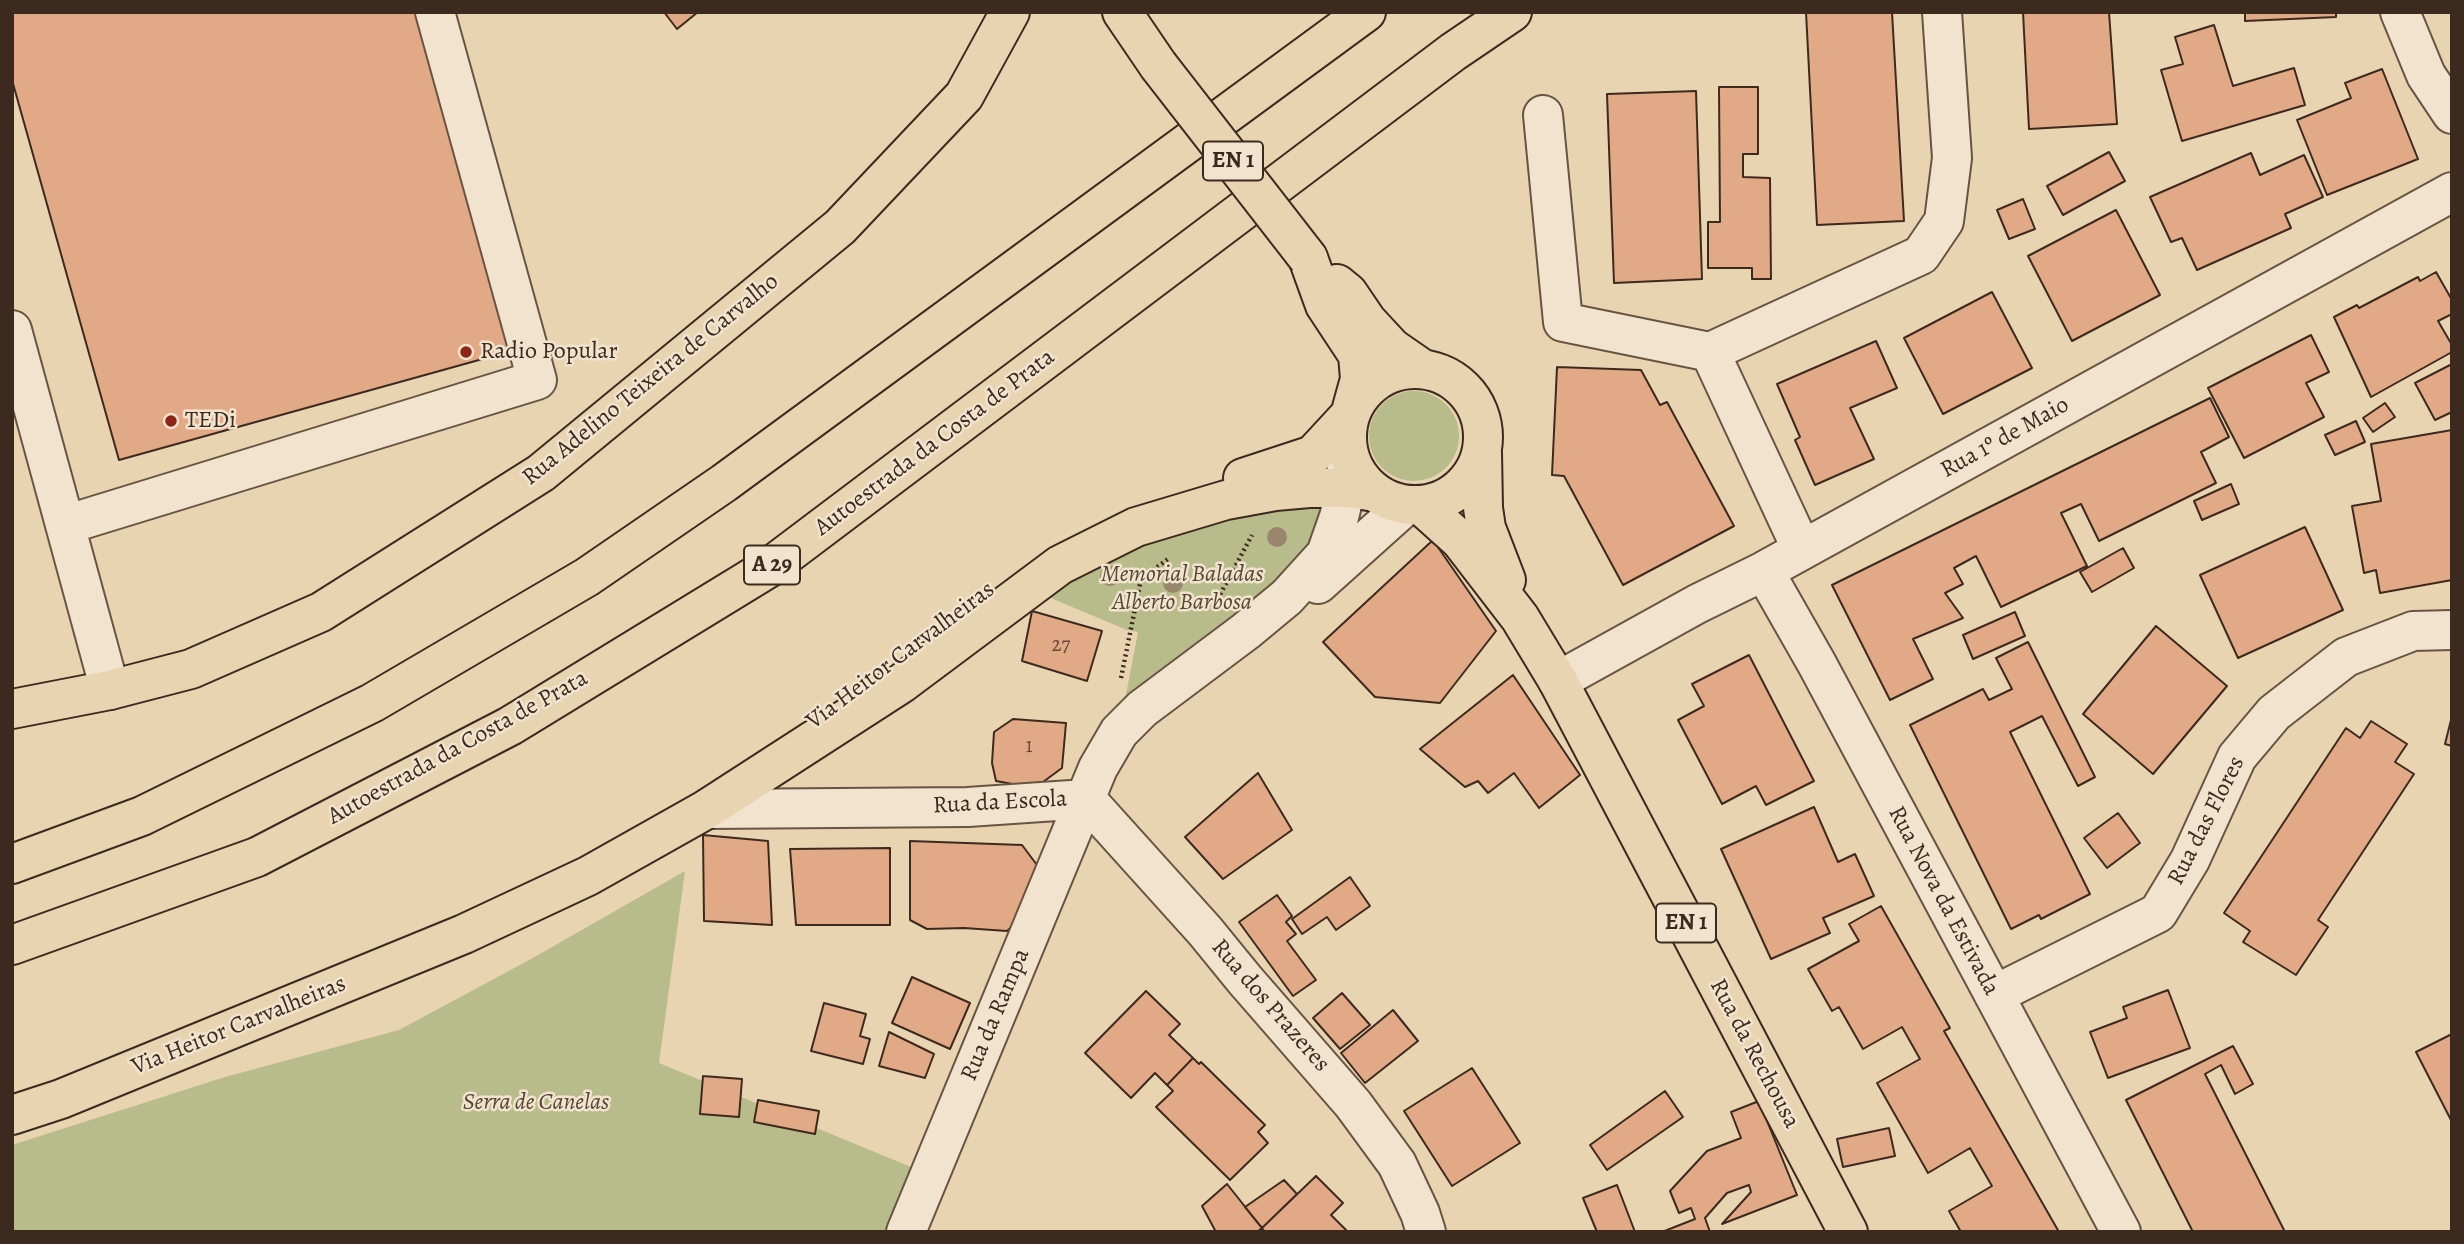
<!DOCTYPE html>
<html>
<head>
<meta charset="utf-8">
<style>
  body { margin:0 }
  #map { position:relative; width:2464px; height:1244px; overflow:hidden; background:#e9d4b2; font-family:Alegreya,serif }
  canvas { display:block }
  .frame { position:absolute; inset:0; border:14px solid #3d2a1e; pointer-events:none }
</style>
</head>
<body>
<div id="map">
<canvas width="2464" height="1244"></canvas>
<div class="frame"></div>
</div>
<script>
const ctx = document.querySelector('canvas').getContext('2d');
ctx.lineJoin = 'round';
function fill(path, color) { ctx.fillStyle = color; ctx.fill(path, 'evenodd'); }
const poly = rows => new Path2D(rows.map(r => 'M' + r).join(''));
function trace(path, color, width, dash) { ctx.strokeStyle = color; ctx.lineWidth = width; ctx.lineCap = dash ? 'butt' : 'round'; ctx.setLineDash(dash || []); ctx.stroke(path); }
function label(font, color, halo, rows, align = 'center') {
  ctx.font = font + ' Alegreya,serif'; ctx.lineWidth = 5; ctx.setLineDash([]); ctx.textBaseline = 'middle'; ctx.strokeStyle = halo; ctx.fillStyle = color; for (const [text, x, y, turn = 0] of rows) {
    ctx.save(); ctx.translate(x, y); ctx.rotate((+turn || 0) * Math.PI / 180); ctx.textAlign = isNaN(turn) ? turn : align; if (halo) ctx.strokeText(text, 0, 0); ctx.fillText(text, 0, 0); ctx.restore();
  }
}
fill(poly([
  '1369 436a45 45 0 1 1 90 0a45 45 0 1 1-90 0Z',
  [1314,503,1321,509,1326,522,1318,553,1125,700,1138,632,1127,630,1034,591,1140,537,1213,518],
  [685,871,659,1063,916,1169,889,1232,12,1232,12,1145,225,1077,399,1030,531,959]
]), '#b8bc8b');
const building = poly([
  [12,12,420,12,515,350,119,460,12,80,12,12],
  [664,12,698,12,677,29,664,12],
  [1806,12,1892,12,1904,221,1817,225,1806,12],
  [2023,12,2109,12,2117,124,2029,129,2023,12],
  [2245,12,2336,12,2336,17,2245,21,2245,12],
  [2214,25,2233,86,2294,68,2305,105,2182,141,2161,70,2183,64,2175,37,2214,25],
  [2382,69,2418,159,2327,195,2297,120,2351,98,2345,83,2382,69],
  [1719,87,1758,87,1758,154,1743,154,1743,177,1770,178,1771,279,1752,279,1752,268,1708,268,1708,222,1720,222,1719,87],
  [1696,91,1702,279,1614,283,1607,94,1696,91],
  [2109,152,2125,181,2063,215,2047,186,2109,152],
  [2251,153,2260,175,2304,155,2323,197,2285,214,2291,228,2197,270,2182,238,2171,242,2150,197,2251,153],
  [2023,199,2035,229,2009,239,1997,210,2023,199],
  [2116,210,2160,295,2072,341,2028,256,2116,210],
  [2436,272,2452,300,2452,314,2438,321,2452,345,2452,352,2371,397,2334,317,2357,305,2359,308,2418,277,2420,281,2436,272],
  [1992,292,2032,368,1943,414,1904,338,1992,292],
  [2311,335,2329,372,2306,383,2324,417,2244,458,2208,388,2311,335],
  [1876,341,1897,388,1850,408,1874,459,1815,485,1795,440,1800,437,1777,384,1876,341],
  [2452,364,2452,412,2435,420,2415,383,2452,364],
  [1557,367,1641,370,1660,405,1667,402,1734,526,1623,585,1564,476,1552,475,1557,367],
  [2210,398,2229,437,2201,452,2216,483,2099,541,2081,504,2061,513,2087,566,2001,607,1976,556,1954,568,1963,584,1945,593,1963,618,1913,639,1933,679,1890,700,1832,585,2210,398],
  [2385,403,2395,417,2373,432,2363,418,2385,403],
  [2356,421,2365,442,2335,455,2325,435,2356,421],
  [2452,430,2452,580,2380,593,2376,570,2364,573,2352,506,2381,501,2371,444,2452,430],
  [2231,484,2239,504,2202,520,2194,501,2231,484],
  [2305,527,2343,610,2238,658,2200,575,2305,527],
  [1433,540,1496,631,1440,703,1375,697,1323,642,1433,540],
  [2123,548,2134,568,2092,592,2080,572,2123,548],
  [1032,611,1102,631,1087,681,1022,661,1032,611],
  [2015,612,2025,636,1973,659,1963,635,2015,612],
  [2156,626,2227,686,2153,774,2083,714,2156,626],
  [2028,642,2095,777,2078,786,2042,716,2010,732,2090,894,2041,919,2039,915,2011,929,1910,725,1983,689,1989,700,2012,689,1996,658,2028,642],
  [1749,655,1814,781,1766,805,1756,786,1722,804,1678,720,1704,706,1692,684,1749,655],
  [1513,675,1580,775,1539,808,1514,773,1488,793,1478,781,1465,787,1420,749,1513,675],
  [2452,716,2452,746,2445,744,2452,716],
  [1013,719,1066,723,1062,768,1043,782,1018,785,996,781,992,763,994,732,1013,719],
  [2371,721,2407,744,2395,762,2414,774,2318,920,2328,927,2296,975,2243,942,2250,931,2224,913,2346,728,2360,738,2371,721],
  [1258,773,1292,830,1223,879,1185,837,1258,773],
  [1814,807,1838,862,1855,854,1874,896,1823,918,1830,933,1771,959,1721,849,1814,807],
  [2118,813,2140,843,2107,868,2084,838,2118,813],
  [703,835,768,841,772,925,704,921,703,835],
  [910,841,1022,845,1037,865,1020,919,1007,931,964,928,927,929,910,920,910,841],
  [890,848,890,925,796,925,790,849,890,848],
  [1350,877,1370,906,1336,930,1327,917,1302,934,1292,919,1350,877],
  [1277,895,1292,916,1286,922,1296,934,1287,941,1316,980,1293,996,1239,922,1277,895],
  [1881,906,1950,1028,1944,1031,2059,1232,1961,1232,1949,1211,1992,1186,1970,1148,1928,1173,1877,1083,1920,1059,1902,1027,1863,1049,1839,1007,1832,1011,1808,969,1859,941,1849,924,1881,906],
  [912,977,970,1003,950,1049,892,1023,912,977],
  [2168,990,2190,1048,2108,1078,2090,1032,2127,1018,2123,1007,2168,990],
  [1146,991,1180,1024,1169,1035,1193,1058,1167,1085,1155,1073,1131,1098,1085,1053,1146,991],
  [1342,993,1370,1025,1340,1049,1313,1018,1342,993],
  [824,1003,866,1014,860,1036,870,1039,863,1064,811,1051,824,1003],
  [1393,1010,1418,1041,1365,1083,1341,1053,1393,1010],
  [889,1032,934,1054,925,1078,879,1066,889,1032],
  [2452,1034,2452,1122,2416,1052,2452,1034],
  [2233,1046,2253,1084,2235,1094,2221,1065,2205,1074,2285,1232,2193,1232,2126,1100,2233,1046],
  [1193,1058,1199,1064,1201,1062,1265,1125,1258,1132,1268,1143,1230,1180,1156,1107,1173,1091,1167,1085,1193,1058],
  [1472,1068,1520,1143,1452,1186,1404,1111,1472,1068],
  [703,1076,742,1079,739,1117,700,1114,703,1076],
  [1665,1091,1683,1117,1607,1170,1590,1145,1665,1091],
  [758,1100,819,1111,815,1134,754,1122,758,1100],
  [1759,1101,1797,1195,1722,1224,1751,1192,1749,1185,1727,1193,1705,1218,1710,1232,1662,1232,1695,1219,1691,1208,1679,1213,1670,1191,1707,1151,1741,1138,1731,1112,1759,1101],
  [1889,1128,1895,1156,1843,1167,1837,1139,1889,1128],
  [1316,1176,1343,1203,1331,1215,1348,1232,1265,1232,1262,1228,1316,1176],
  [1284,1180,1297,1194,1262,1228,1245,1207,1284,1180],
  [1227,1184,1262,1228,1257,1232,1216,1232,1202,1206,1227,1184],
  [1617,1185,1635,1232,1597,1232,1583,1198,1617,1185]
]);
fill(building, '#e2a987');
trace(building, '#3d2a1e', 2);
const minor = poly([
  [2400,12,2426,75,2452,114],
  [1543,115,1563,322,1710,352],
  [12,330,110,690],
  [1710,352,1921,255,1944,221,1952,158,1942,12],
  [1710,352,1802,550],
  [65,525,537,380,435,12],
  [1764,571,1817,664,2121,1232],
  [1318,584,1406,505],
  [1558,681,1697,604,1764,571,2452,192],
  [1086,799,1205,931,1245,980,1353,1104,1397,1164,1420,1213,1426,1232],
  [707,809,968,807,1086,799],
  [1994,995,2158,913,2190,860,2237,757,2274,713,2346,657,2413,631,2452,630],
  [906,1232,1098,768,1119,732,1142,709,1246,631,1287,597,1326,554,1339,517,1346,488,1347,450]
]);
const major = poly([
  [1122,12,1158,65],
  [1308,258,1325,305,1358,355,1360,379,1352,408],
  [1337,284,1348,293,1367,321,1392,348,1421,368],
  '1347 437a68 68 0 1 1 136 0a68 68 0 1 1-136 0Z',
  [1482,452,1483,508,1486,528,1506,580],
  [1243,478,1313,455,1350,415],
  [1421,505,1460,540,1520,618,1558,681,1848,1232],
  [12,709,110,690,191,669,321,612,541,473,840,227,964,96,1010,12],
  [12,1115,61,1099,464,934,588,876,707,809,902,683,1060,565,1136,527,1226,500,1275,491,1309,488,1350,488,1375,492]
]);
const highway = poly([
  [12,864,142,816,372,703,587,577,724,483,1366,12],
  [12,945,257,857,510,726,770,567,1453,52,1512,12]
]);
trace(minor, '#685443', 42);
trace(major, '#3d2a1e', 42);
trace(highway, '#3d2a1e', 42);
trace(poly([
  [1215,604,1252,535],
  [1121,678,1141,579,1168,559]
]), '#3d2a1e', 4.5, [2, 3.5]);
trace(minor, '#f1e3cd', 38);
trace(major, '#e9d4b2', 38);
trace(highway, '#e9d4b2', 38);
const majorBridge = poly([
  [1158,65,1308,258]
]);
trace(majorBridge, '#3d2a1e', 42, []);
trace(majorBridge, '#e9d4b2', 38);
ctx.fillStyle = '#98866d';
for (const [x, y] of [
  [1277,537],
  [1110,576],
  [1173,583]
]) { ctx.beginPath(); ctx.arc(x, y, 10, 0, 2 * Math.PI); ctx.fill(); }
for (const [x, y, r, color] of [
  [466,352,7,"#8f2418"],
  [171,421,7,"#8f2418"]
]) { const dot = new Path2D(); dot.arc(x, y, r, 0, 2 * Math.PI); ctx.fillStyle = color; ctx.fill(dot); trace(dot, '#f1e3cd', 2.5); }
label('21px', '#664a38', null, [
  ["27",1061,646],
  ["1",1029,747]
]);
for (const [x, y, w] of [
  [1233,161,60],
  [772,565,56],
  [1686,923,60]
]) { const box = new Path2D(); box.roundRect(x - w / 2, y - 19.5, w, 39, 5); ctx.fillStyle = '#f1e3cd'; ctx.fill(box); trace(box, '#3d2a1e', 2); }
label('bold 23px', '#3d2a1e', null, [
  ["EN 1",1233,161],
  ["A 29",772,565],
  ["EN 1",1686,923]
]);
label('24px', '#3d2a1e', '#f1e3cd', [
  ["Radio Popular",480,352],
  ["TEDi",185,421]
], 'left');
label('24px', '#3d2a1e', '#f1e3cd', [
  ["Rua Adelino Teixeira de Carvalho",651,380,-39],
  ["Rua 1º de Maio",2005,438,-29],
  ["Autoestrada da Costa de Prata",935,443,-37],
  ["Via Heitor Carvalheiras",901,656,-37],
  ["Autoestrada da Costa de Prata",458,748,-29],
  ["Rua da Escola",1000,803,-3],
  ["Rua das Flores",2207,821,-63],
  ["Rua Nova da Estivada",1943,901,62],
  ["Rua dos Prazeres",1270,1006,49],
  ["Rua da Rampa",996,1015,-67],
  ["Via Heitor Carvalheiras",239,1026,-22],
  ["Rua da Rechousa",1754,1054,62]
]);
label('italic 24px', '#564734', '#f1e3cd', [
  ["Memorial Baladas",1182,575],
  ["Alberto Barbosa",1182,603],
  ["Serra de Canelas",536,1103]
]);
</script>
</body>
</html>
